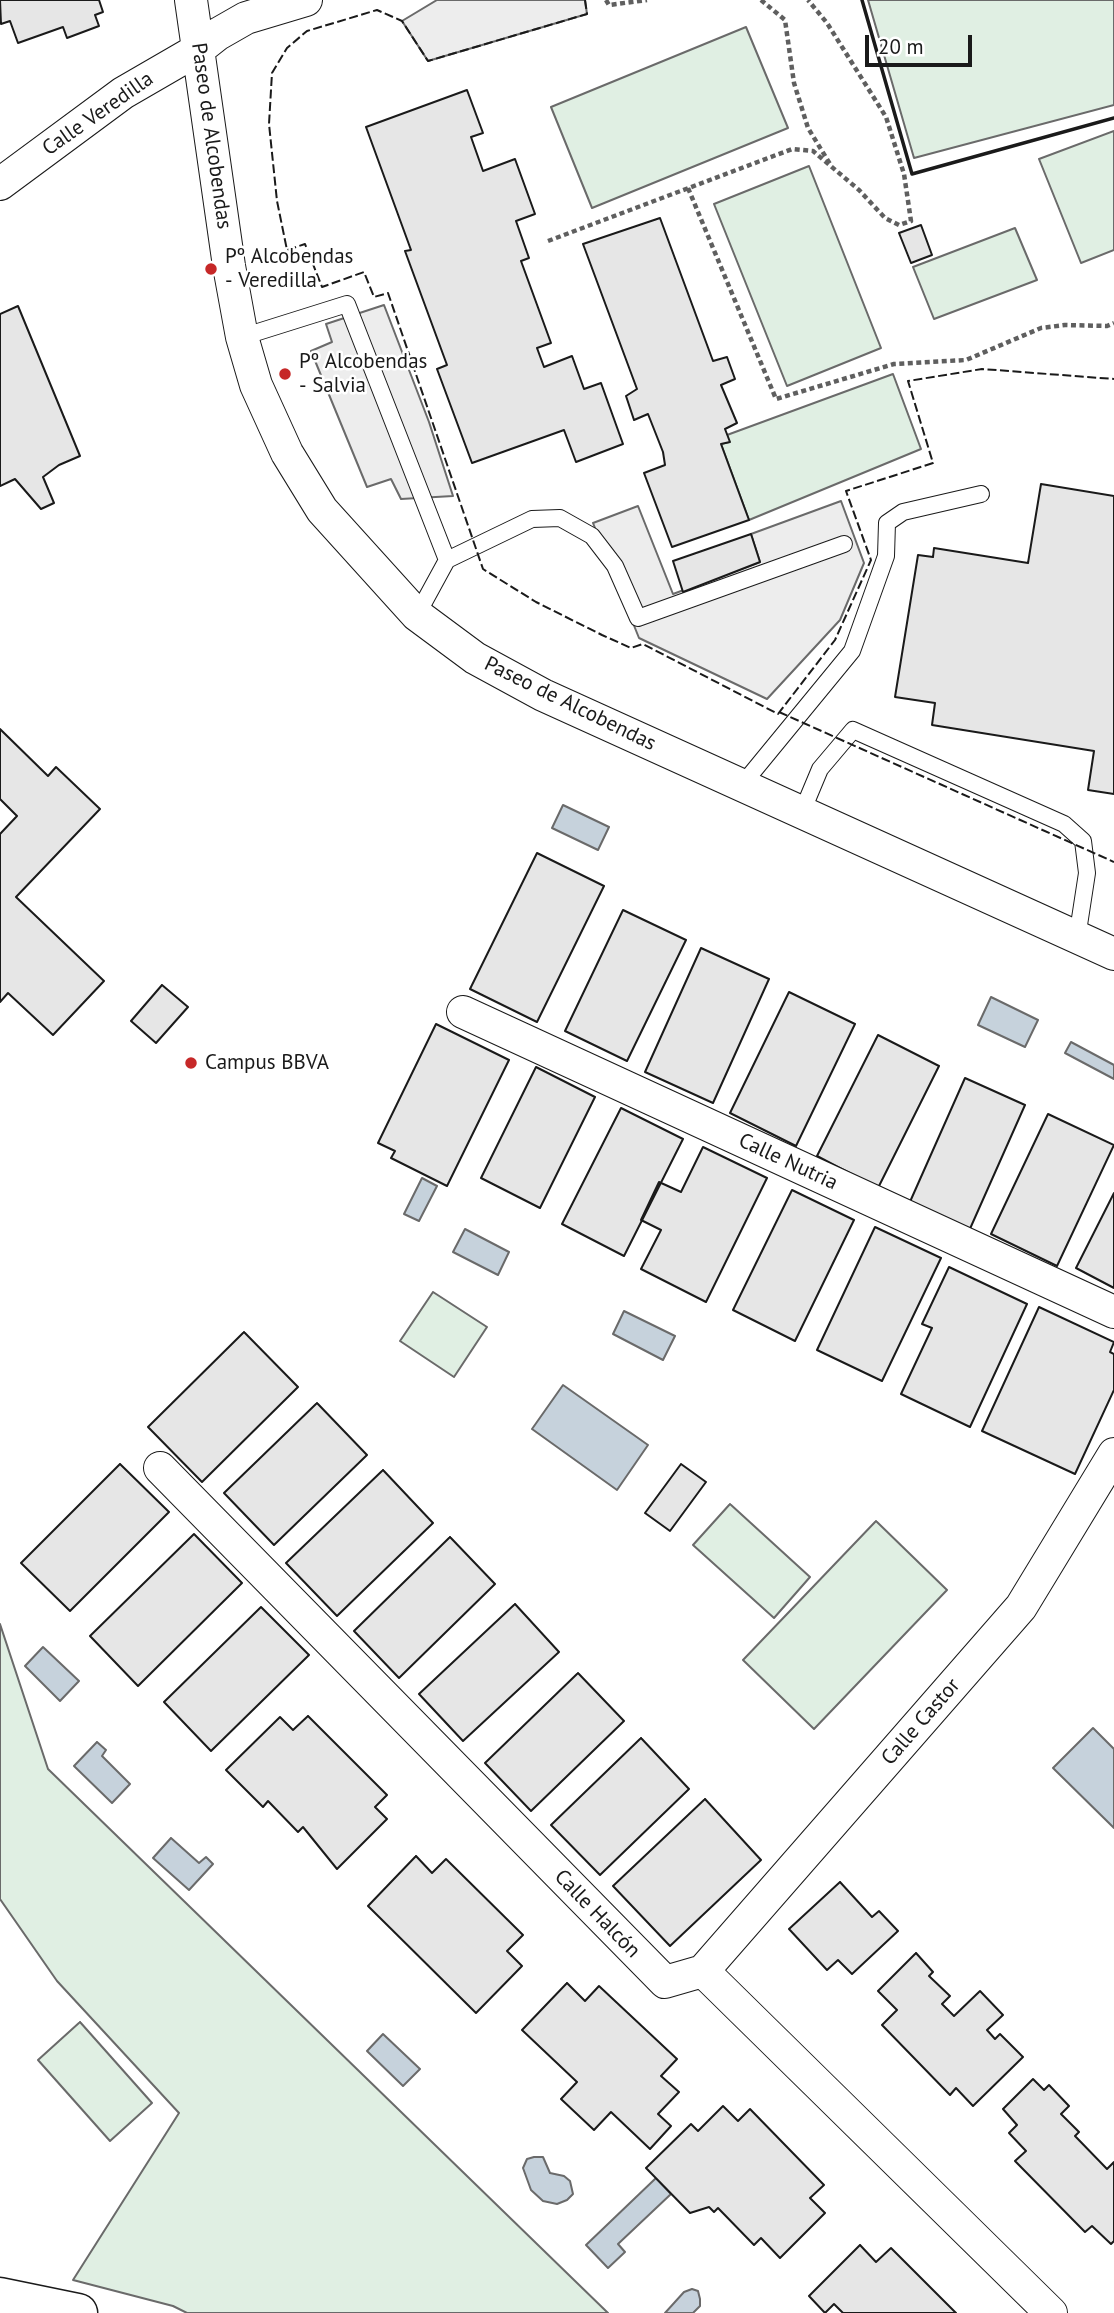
<!DOCTYPE html>
<html>
<head>
<meta charset="utf-8">
<style>
  body { margin:0 }
  #map { position:relative; width:1114px; height:2313px; overflow:hidden; background:#fff; font-family:"PT Sans",sans-serif }
  canvas { display:block }
  .scale { position:absolute; left:865px; top:35px; width:107px; height:32px; box-sizing:border-box; border:4px solid #1a1a1a; border-top:0; padding-left:9px; font-size:21px; line-height:24px; white-space:nowrap; color:#1a1a1a; -webkit-text-stroke:5px #fff; paint-order:stroke }
</style>
</head>
<body>
<div id="map">
<canvas width="1114" height="2313"></canvas>
<div class="scale">20 m</div>
</div>
<script>
const ctx = document.querySelector('canvas').getContext('2d');
ctx.lineJoin = 'round';
function fill(path, color) { ctx.fillStyle = color; ctx.fill(path, 'evenodd'); }
const poly = rows => new Path2D(rows.map(r => 'M' + r).join(''));
function trace(path, color, width, dash) { ctx.strokeStyle = color; ctx.lineWidth = width; ctx.lineCap = dash ? 'butt' : 'round'; ctx.setLineDash(dash || []); ctx.stroke(path); }
function label(font, color, halo, rows, align = 'center') {
  ctx.font = font + ' "PT Sans",sans-serif'; ctx.lineWidth = 5; ctx.setLineDash([]); ctx.textBaseline = 'middle'; ctx.strokeStyle = halo; ctx.fillStyle = color; for (const [text, x, y, turn = 0] of rows) {
    ctx.save(); ctx.translate(x, y); ctx.rotate((+turn || 0) * Math.PI / 180); ctx.textAlign = isNaN(turn) ? turn : align; if (halo) ctx.strokeText(text, 0, 0); ctx.fillText(text, 0, 0); ctx.restore();
  }
}
const green = poly([
  [868,0,1114,0,1114,105,914,158,868,0],
  [746,27,788,128,592,208,551,107,746,27],
  [1114,131,1114,250,1081,263,1039,159,1114,131],
  [809,166,881,348,787,386,714,204,809,166],
  [1015,228,1037,280,934,319,913,267,1015,228],
  [893,374,921,449,749,520,721,444,729,442,727,435,893,374],
  [433,1292,487,1327,454,1377,400,1341,433,1292],
  [730,1504,810,1577,774,1618,693,1545,730,1504],
  [876,1521,947,1590,814,1729,743,1660,876,1521],
  [0,1624,48,1769,608,2313,187,2313,173,2306,73,2280,179,2113,57,1981,0,1899,0,1624],
  [80,2022,152,2103,110,2141,38,2060,80,2022]
]);
fill(green, '#e0efe3');
trace(green, '#6a6a6a', 2);
const parking = poly([
  [437,0,585,0,587,14,428,61,402,21,437,0],
  [384,305,429,422,453,496,401,499,391,479,367,487,311,351,332,342,326,324,384,305],
  [841,501,864,563,840,620,767,699,639,638,593,523,638,506,673,594,760,562,751,534,841,501]
]);
fill(parking, '#ededed');
trace(parking, '#6a6a6a', 2);
const water = poly([
  [563,805,609,827,598,850,552,828,563,805],
  [991,997,1038,1020,1025,1047,978,1025,991,997],
  [1071,1042,1114,1065,1114,1079,1065,1053,1071,1042],
  [422,1178,437,1186,419,1221,404,1214,422,1178],
  [465,1229,509,1252,498,1275,453,1252,465,1229],
  [624,1311,675,1336,663,1360,613,1334,624,1311],
  [563,1385,648,1445,617,1490,532,1429,563,1385],
  [43,1647,79,1681,60,1701,25,1666,43,1647],
  [1093,1728,1114,1749,1114,1828,1053,1768,1093,1728],
  [97,1742,106,1750,102,1756,130,1784,112,1803,74,1766,97,1742],
  [171,1838,199,1863,206,1857,213,1864,189,1890,153,1858,171,1838],
  [383,2034,420,2069,403,2086,367,2051,383,2034],
  [534,2157,543,2157,550,2173,564,2176,570,2181,573,2194,567,2200,557,2204,543,2201,531,2190,523,2168,527,2159,534,2157],
  [656,2178,671,2194,618,2244,625,2252,608,2268,586,2245,656,2178],
  [692,2289,698,2291,700,2299,700,2306,693,2313,665,2313,684,2292,692,2289]
]);
fill(water, '#c6d2dc');
trace(water, '#6a6a6a', 2);
const building = poly([
  [0,0,99,0,103,12,95,15,99,26,67,38,63,27,18,43,10,21,1,24,0,0],
  [467,90,483,133,471,137,483,171,515,159,535,214,516,221,529,258,521,261,551,343,537,348,544,367,572,356,584,389,601,383,623,444,576,462,564,430,472,463,437,369,447,365,405,251,411,250,366,127,467,90],
  [660,218,713,361,727,357,735,379,721,385,737,423,725,429,730,442,721,444,749,520,672,547,644,473,665,465,663,452,648,414,634,420,626,396,637,389,583,244,660,218],
  [921,225,932,255,911,263,899,233,921,225],
  [18,306,80,456,59,465,43,477,54,503,41,509,15,479,0,486,0,314,18,306],
  [1041,484,1114,496,1114,794,1088,790,1094,751,932,725,935,703,895,697,918,555,933,557,934,548,1028,563,1041,484],
  [751,534,760,562,683,592,673,561,751,534],
  [0,729,48,776,56,767,100,809,16,897,104,981,53,1035,8,993,0,1002,0,834,17,816,0,799,0,729],
  [537,853,604,886,537,1022,470,989,537,853],
  [623,910,686,940,627,1061,565,1031,623,910],
  [701,948,769,979,713,1103,645,1072,701,948],
  [162,985,188,1007,156,1043,131,1021,162,985],
  [789,992,855,1024,796,1146,730,1113,789,992],
  [436,1024,509,1060,447,1186,391,1158,395,1151,378,1143,436,1024],
  [878,1035,939,1066,878,1188,817,1156,878,1035],
  [536,1067,595,1097,540,1208,481,1178,536,1067],
  [965,1078,1025,1105,969,1231,909,1204,965,1078],
  [621,1108,683,1139,624,1256,562,1224,621,1108],
  [1048,1114,1114,1145,1057,1266,991,1234,1048,1114],
  [703,1147,767,1178,706,1302,641,1269,661,1230,641,1220,659,1182,681,1192,703,1147],
  [792,1190,854,1220,795,1341,733,1310,792,1190],
  [1114,1193,1114,1288,1076,1268,1114,1193],
  [875,1227,941,1258,882,1381,817,1350,875,1227],
  [949,1267,1027,1304,970,1427,901,1394,932,1328,922,1324,949,1267],
  [1039,1307,1114,1342,1110,1352,1114,1354,1114,1390,1075,1474,982,1431,1039,1307],
  [244,1332,298,1387,202,1482,148,1427,244,1332],
  [317,1403,367,1455,274,1545,224,1493,317,1403],
  [120,1464,169,1512,70,1611,21,1563,120,1464],
  [681,1464,706,1482,670,1531,645,1513,681,1464],
  [383,1470,433,1523,337,1616,286,1563,383,1470],
  [194,1534,242,1583,138,1686,90,1636,194,1534],
  [450,1537,495,1584,399,1678,354,1631,450,1537],
  [515,1604,559,1652,463,1741,419,1694,515,1604],
  [261,1607,309,1655,211,1751,164,1702,261,1607],
  [578,1673,624,1721,531,1811,485,1763,578,1673],
  [308,1716,387,1795,375,1807,387,1819,337,1869,303,1827,298,1832,268,1801,263,1807,226,1770,280,1717,293,1730,308,1716],
  [641,1738,689,1789,600,1875,551,1825,641,1738],
  [705,1799,761,1860,670,1946,613,1886,705,1799],
  [416,1856,432,1873,446,1859,523,1935,507,1951,522,1966,476,2013,368,1906,416,1856],
  [840,1882,872,1917,879,1911,898,1931,852,1974,838,1960,827,1970,789,1929,840,1882],
  [916,1953,933,1972,929,1976,950,1996,942,2004,954,2016,980,1991,1003,2015,987,2030,995,2039,1000,2034,1023,2057,973,2106,956,2088,950,2095,882,2025,897,2010,878,1991,916,1953],
  [567,1983,585,2001,599,1986,677,2059,661,2076,679,2092,658,2114,671,2126,650,2149,611,2112,594,2130,561,2099,577,2082,522,2030,567,1983],
  [1033,2079,1044,2090,1049,2085,1069,2106,1061,2114,1079,2132,1075,2136,1107,2169,1114,2162,1114,2241,1111,2244,1092,2226,1085,2232,1015,2161,1026,2151,1009,2133,1017,2125,1003,2109,1033,2079],
  [723,2106,738,2121,750,2109,824,2185,810,2198,825,2213,780,2258,761,2238,754,2245,718,2208,714,2212,709,2207,690,2213,646,2168,691,2124,698,2131,723,2106],
  [860,2245,876,2262,891,2248,956,2313,843,2313,834,2304,825,2313,809,2296,860,2245]
]);
fill(building, '#e6e6e6');
trace(building, '#1a1a1a', 2);
const lane = poly([
  [242,337,347,304,447,560,417,615],
  [447,560,532,519,560,518,592,536,615,566,638,618,844,544],
  [742,785,852,651,886,556,887,523,903,512,981,494],
  [802,812,820,769,853,730,1064,824,1083,841,1087,873,1077,938]
]);
const street = poly([
  [191,0,229,266,242,337,256,385,287,453,322,510,417,615,475,658,543,695,1114,954],
  [0,184,123,93,199,49,218,34,246,18,306,0],
  [463,1012,1114,1312],
  [160,1468,665,1982,703,1971,1051,2313],
  [703,1971,1021,1607,1114,1454]
]);
const secondary = poly([
  [0,2297,78,2313]
]);
trace(lane, '#1a1a1a', 18);
trace(street, '#1a1a1a', 34);
trace(secondary, '#1a1a1a', 41);
trace(poly([
  [606,0,609,5,647,0],
  [761,0,785,20,794,83,808,128,830,164],
  [688,188,776,399,894,364,966,360,1041,328,1065,325,1107,326,1114,323],
  [548,241,792,149,813,151,859,190,885,218,899,225,911,221,904,174,886,117,827,23,808,0]
]), '#5f5f5f', 4.5, [5, 3.5]);
trace(lane, '#fff', 16);
trace(street, '#fff', 32);
trace(secondary, '#fff', 38);
trace(poly([
  [585,0,587,14,428,61,402,21,377,10,307,31,287,48,272,73,269,124,277,201,287,250,305,244,322,287,364,272,374,297,388,293,483,569,536,602,602,635,631,648,643,644,778,714,835,640,871,560,846,491,933,463,908,381,982,369,1114,379],
  [779,712,1114,862]
]), '#1a1a1a', 2, [9, 3.5]);
trace(poly([
  [862,0,912,174,1114,118]
]), '#1a1a1a', 3.5);
for (const [x, y, r, color] of [
  [211,269,7,"#c62828"],
  [285,374,7,"#c62828"],
  [191,1063,7,"#c62828"]
]) { const dot = new Path2D(); dot.arc(x, y, r, 0, 2 * Math.PI); ctx.fillStyle = color; ctx.fill(dot); trace(dot, '#fff', 2.5); }
label('21px', '#1a1a1a', '#fff', [
  ["Calle Veredilla",98,114,-35],
  ["Paseo de Alcobendas",211,136,82],
  ["Paseo de Alcobendas",570,704,26],
  ["Calle Nutria",788,1162,25],
  ["Calle Castor",921,1722,-49],
  ["Calle Halcón",597,1914,46]
]);
label('21px', '#1a1a1a', '#fff', [
  ["Pº Alcobendas",225,257],
  ["- Veredilla",225,281],
  ["Pº Alcobendas",299,362],
  ["- Salvia",299,386],
  ["Campus BBVA",205,1063]
], 'left');
</script>
</body>
</html>
